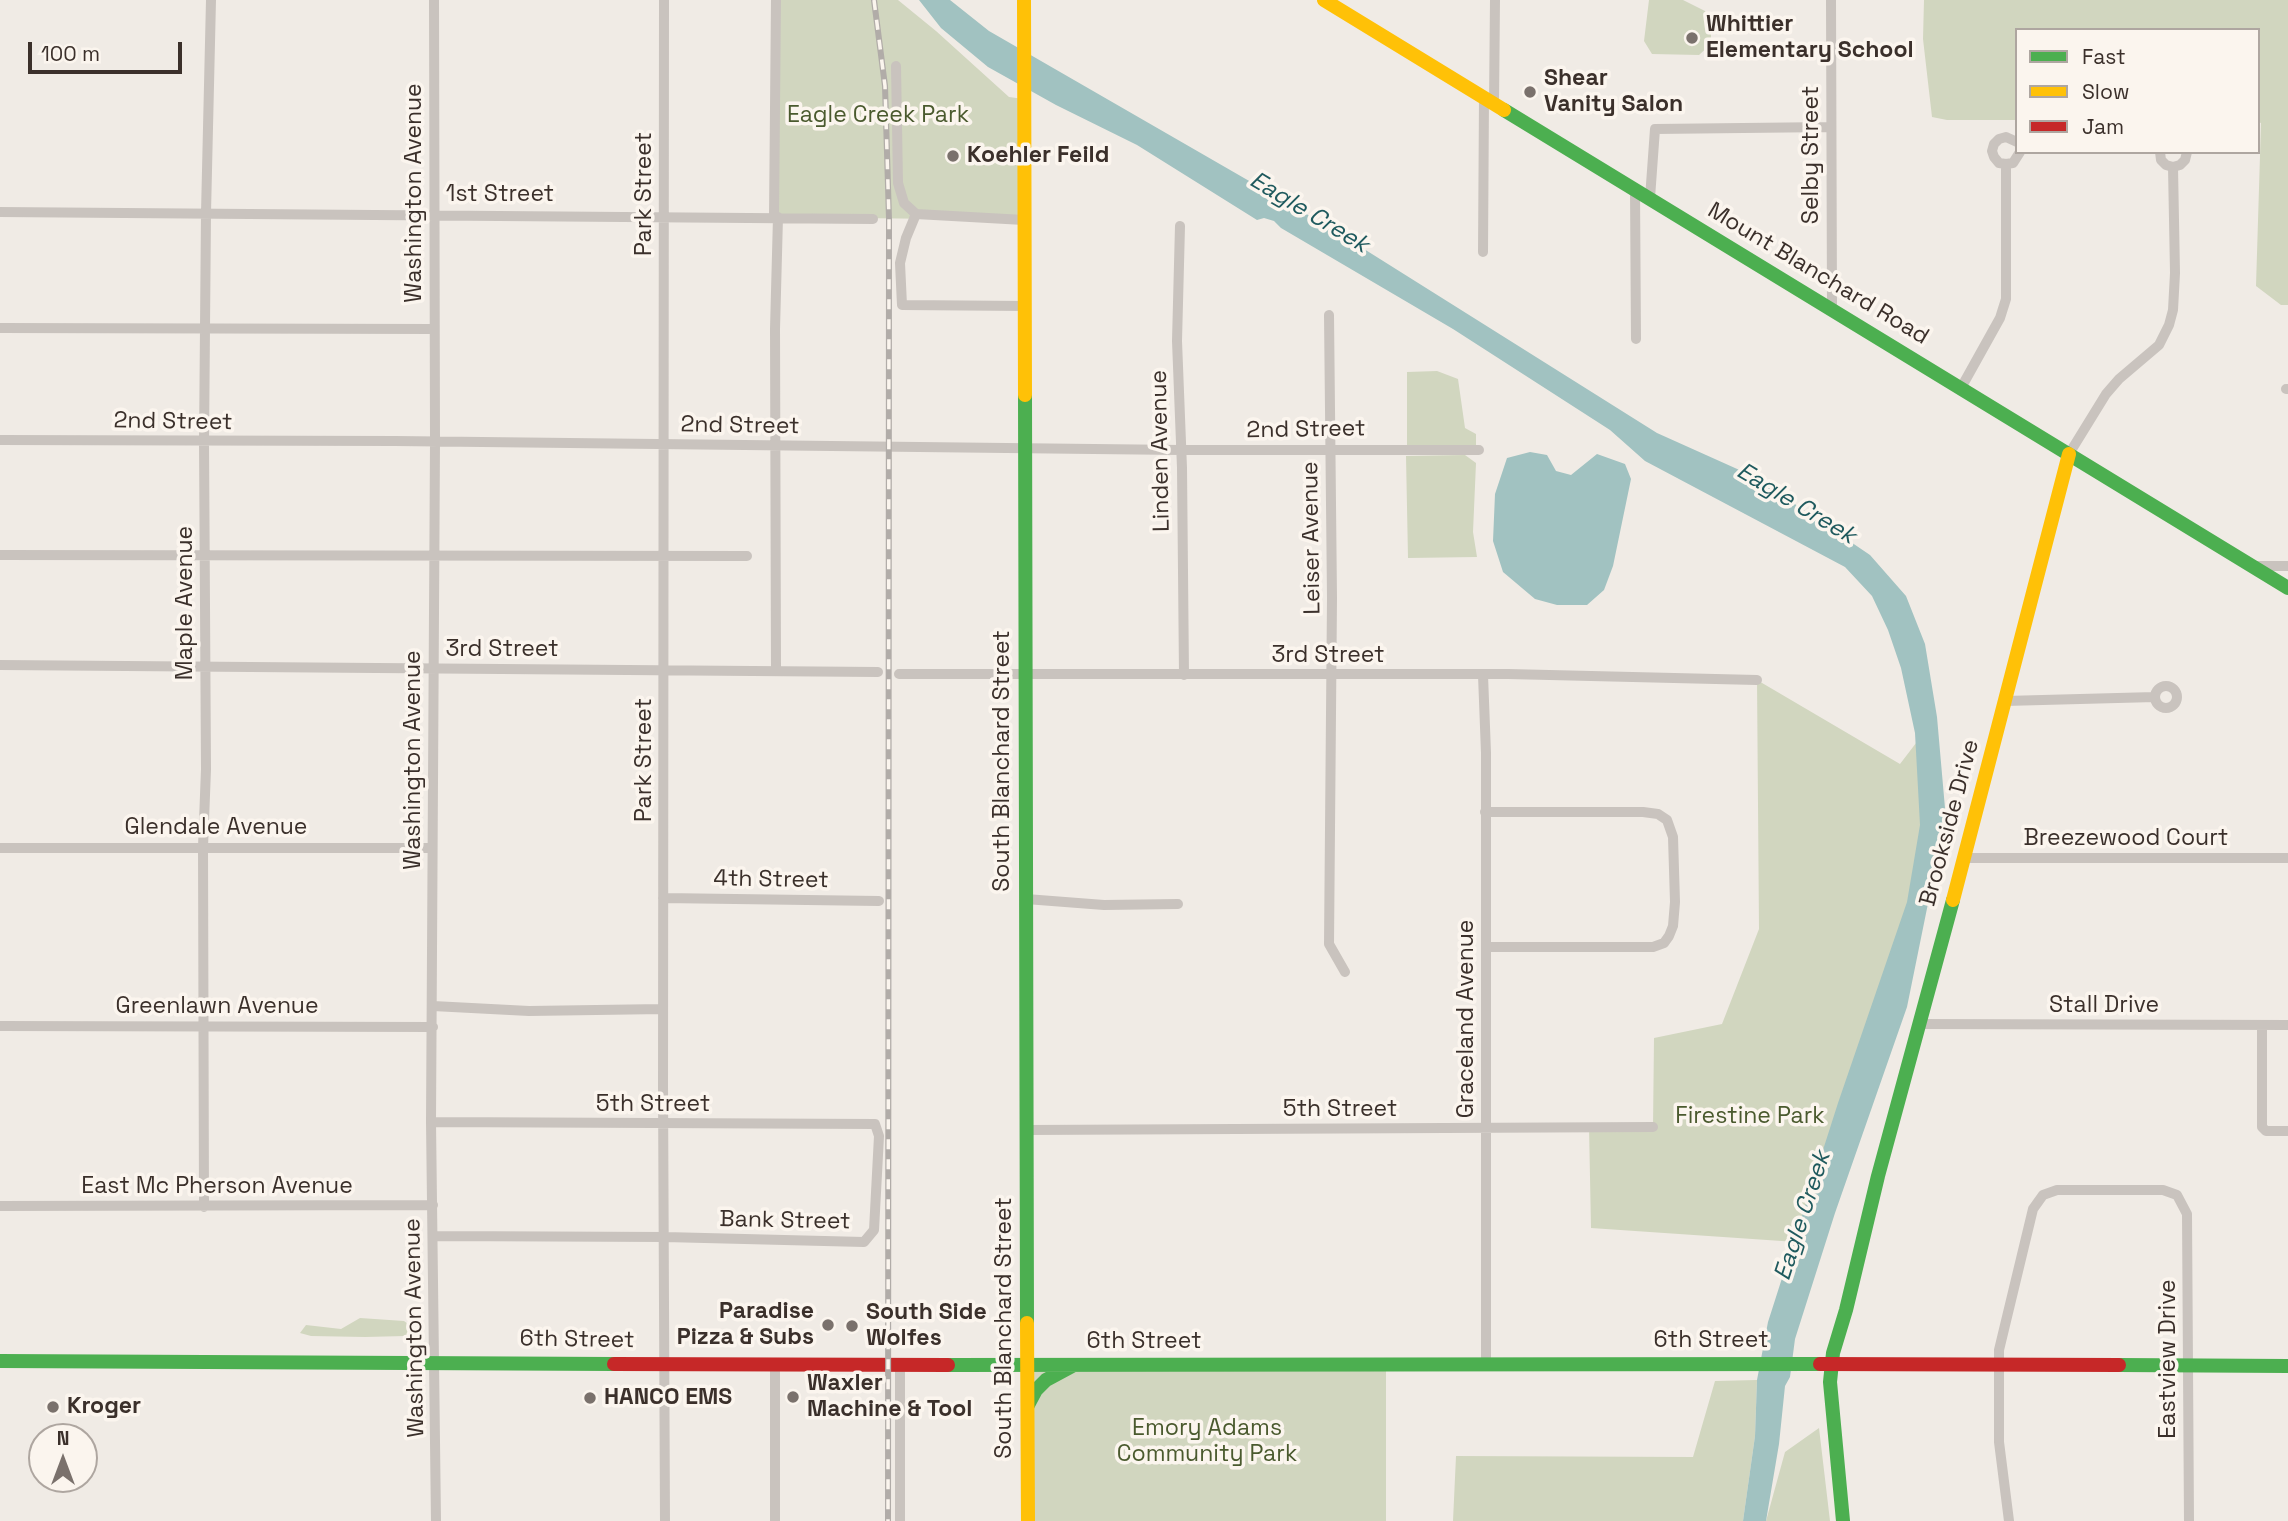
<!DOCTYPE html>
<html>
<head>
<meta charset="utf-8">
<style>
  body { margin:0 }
  #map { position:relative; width:2288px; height:1521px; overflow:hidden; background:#f0ebe5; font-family:"Space Grotesk",sans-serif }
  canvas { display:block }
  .legend { position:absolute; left:2015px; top:28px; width:245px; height:126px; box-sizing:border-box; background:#fbf5ee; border:2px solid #aea6a0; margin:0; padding:9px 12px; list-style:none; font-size:21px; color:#3b302b }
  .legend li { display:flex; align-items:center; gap:14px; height:35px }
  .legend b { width:35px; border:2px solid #aea6a0 }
  .north { position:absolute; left:28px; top:1423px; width:70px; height:70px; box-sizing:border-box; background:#fbf5ee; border:2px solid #aea6a0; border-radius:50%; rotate:0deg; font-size:19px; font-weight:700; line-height:28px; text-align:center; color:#3b302b }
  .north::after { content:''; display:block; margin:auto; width:24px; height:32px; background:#7a716c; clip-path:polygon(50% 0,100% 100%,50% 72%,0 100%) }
  .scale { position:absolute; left:28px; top:42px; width:154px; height:32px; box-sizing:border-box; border:4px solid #3b302b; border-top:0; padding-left:9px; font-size:21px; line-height:24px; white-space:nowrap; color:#3b302b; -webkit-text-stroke:5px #fbf5ee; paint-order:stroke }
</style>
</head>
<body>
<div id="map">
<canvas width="2288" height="1521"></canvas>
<ul class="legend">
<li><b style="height:9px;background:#4caf50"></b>Fast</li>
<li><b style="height:9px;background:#ffc107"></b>Slow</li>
<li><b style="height:9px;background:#c62828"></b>Jam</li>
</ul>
<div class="north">N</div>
<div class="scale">100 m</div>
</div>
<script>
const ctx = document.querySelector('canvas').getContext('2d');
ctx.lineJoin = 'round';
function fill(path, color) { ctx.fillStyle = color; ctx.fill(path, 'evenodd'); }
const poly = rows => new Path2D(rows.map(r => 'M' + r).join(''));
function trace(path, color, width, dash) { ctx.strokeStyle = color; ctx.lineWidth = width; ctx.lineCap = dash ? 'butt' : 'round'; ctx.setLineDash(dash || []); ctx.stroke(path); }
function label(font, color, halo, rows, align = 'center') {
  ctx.font = font + ' "Space Grotesk",sans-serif'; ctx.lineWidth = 7; ctx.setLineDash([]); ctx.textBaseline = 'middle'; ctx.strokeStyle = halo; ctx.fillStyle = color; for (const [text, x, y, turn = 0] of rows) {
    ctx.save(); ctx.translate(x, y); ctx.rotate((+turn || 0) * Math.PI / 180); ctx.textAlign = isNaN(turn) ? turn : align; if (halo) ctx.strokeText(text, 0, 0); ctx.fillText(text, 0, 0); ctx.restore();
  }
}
fill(poly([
  [775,0,898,0,936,31,1009,97,1024,99,1024,220,774,217],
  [1649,0,1683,0,1705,11,1711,20,1711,44,1699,55,1652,54,1644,41],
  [1924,0,2288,0,2288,305,2281,305,2256,286,2261,123,2258,122,2258,30,2017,30,2017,120,1947,120,1932,117,1923,39],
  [1437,371,1458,379,1465,428,1476,434,1476,446,1407,446,1407,372],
  [1465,455,1476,463,1473,532,1477,557,1408,558,1406,456],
  [1757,680,1900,764,1926,730,1931,843,1811,1243,1591,1228,1589,1126,1653,1127,1654,1038,1722,1024,1759,929],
  [360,1318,404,1321,416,1330,405,1336,365,1337,311,1336,300,1333,306,1325,341,1329],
  [1386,1363,1386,1521,1029,1521,1028,1365],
  [1757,1380,1755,1436,1743,1521,1453,1521,1456,1456,1693,1457,1715,1381],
  [1819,1428,1830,1521,1766,1521,1785,1452]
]), '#d1d6bf');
fill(poly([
  [919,0,950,0,989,31,1329,227,1657,433,1755,477,1870,555,1906,596,1925,644,1937,717,1947,831,1935,869,1907,1007,1835,1213,1795,1339,1790,1377,1785,1386,1779,1444,1766,1521,1743,1521,1755,1436,1757,1380,1768,1322,1838,1103,1907,902,1920,825,1915,733,1901,668,1888,630,1872,596,1845,567,1645,461,1610,430,1453,329,1281,228,1274,221,1264,218,1257,220,1137,145,1056,105,988,67,941,28],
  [1530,452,1547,455,1556,471,1571,475,1597,454,1625,464,1631,479,1613,566,1604,590,1587,605,1557,605,1535,599,1503,572,1493,541,1495,494,1507,458]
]), '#a1c2c1');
trace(poly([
  [434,0,435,442,431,1122,436,1521],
  [664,0,663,1085,665,1521],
  [1831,0,1832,309],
  [896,66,898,183,904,203,916,214,906,238,900,263,902,305,1025,306],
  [1494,104,1495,0],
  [2017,142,2006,137,1999,139,1994,144,1992,151,1994,157,1999,163,2006,164,2013,163,2020,152],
  [2160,152,2161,160,2166,165,2173,167,2180,165,2185,160,2187,152],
  [1635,190,1636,339],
  [1650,198,1655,129,1831,127],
  [0,212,873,219],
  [916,214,1024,220],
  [774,217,776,0],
  [1180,226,1177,341,1182,468,1184,675],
  [1483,252,1484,98],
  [1329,315,1332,598,1329,944,1345,972],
  [0,328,434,329],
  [1961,388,2000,318,2006,299,2006,164],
  [2286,389,2288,389],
  [0,440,395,441,1181,450,1479,450],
  [2069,454,2106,394,2119,379,2159,345,2169,325,2173,310,2175,273,2173,167],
  [0,555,747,556],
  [2254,566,2288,566],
  [0,665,878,672],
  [776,671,775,329,778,217],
  [899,674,1508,674,1757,680],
  [1483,675,1486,753,1486,1363],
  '2155 697a11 11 0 1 1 22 0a11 11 0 1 1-22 0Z',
  [2005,701,2155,697],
  [1485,812,1643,812,1658,814,1667,820,1673,837,1675,902,1673,926,1669,936,1664,943,1653,947,1486,947],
  [0,848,432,848],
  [1964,858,2288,858],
  [663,898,879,901],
  [1026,899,1104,905,1178,904],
  [433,1006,529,1011,663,1009],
  [1919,1024,2288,1025],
  [2262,1025,2262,1127,2266,1131,2288,1131],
  [0,1026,433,1027],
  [431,1122,875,1124,879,1136,874,1230,864,1242,665,1237,433,1236],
  [1027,1130,1653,1127],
  [0,1206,433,1205],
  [204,1207,203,847,206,769,204,442,206,213,211,0],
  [775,1521,775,1364],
  [900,1521,900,1365],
  [2009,1521,1999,1442,1999,1350,2033,1209,2043,1195,2057,1190,2163,1190,2177,1195,2187,1214,2189,1521]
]), '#c9c3be', 10);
trace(poly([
  [1504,110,2288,588],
  [1025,395,1027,1323],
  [0,1361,614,1364],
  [948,1365,1820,1364],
  [2119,1365,2288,1366],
  [1028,1405,1036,1390,1046,1380,1072,1366],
  [1843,1521,1830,1382,1833,1353,1846,1310,1878,1176,1953,900]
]), '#4caf50', 14);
trace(poly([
  [1024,0,1025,395],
  [1324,0,1504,110],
  [1953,900,2069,454],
  [1027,1323,1028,1521]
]), '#ffc107', 14);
trace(poly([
  [614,1364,948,1365],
  [1820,1364,2119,1365]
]), '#c62828', 14);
const rail = poly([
  [874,0,885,86,889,219,888,1521]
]);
trace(rail, '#b1aca8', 6);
trace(rail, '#fbf5ee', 3.5, [10]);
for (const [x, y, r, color] of [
  [1692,38,7,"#7a716c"],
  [1530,92,7,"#7a716c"],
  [953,156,7,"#7a716c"],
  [828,1325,7,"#7a716c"],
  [852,1326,7,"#7a716c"],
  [793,1397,7,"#7a716c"],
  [590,1398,7,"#7a716c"],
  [53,1407,7,"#7a716c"]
]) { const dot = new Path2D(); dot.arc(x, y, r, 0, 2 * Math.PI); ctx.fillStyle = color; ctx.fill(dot); trace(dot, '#fbf5ee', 2.5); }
label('bold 23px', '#3b302b', '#fbf5ee', [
  ["Whittier",1706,25],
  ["Elementary School",1706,51],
  ["Shear",1544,79],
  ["Vanity Salon",1544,105],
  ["Koehler Feild",967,156],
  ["Paradise",814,1312,"right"],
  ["Pizza & Subs",814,1338,"right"],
  ["South Side",866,1313],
  ["Wolfes",866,1339],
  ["Waxler",807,1384],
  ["Machine & Tool",807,1410],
  ["HANCO EMS",604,1398],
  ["Kroger",67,1407]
], 'left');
label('23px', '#4a5a2e', '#fbf5ee', [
  ["Eagle Creek Park",878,116],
  ["Firestine Park",1750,1117],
  ["Emory Adams",1207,1429],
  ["Community Park",1207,1455]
]);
label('23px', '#3b302b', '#fbf5ee', [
  ["Selby Street",1812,155,-90],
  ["Washington Avenue",415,193,-90],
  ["Park Street",645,194,-90],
  ["1st Street",500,195],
  ["Mount Blanchard Road",1818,274,31],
  ["2nd Street",173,422,1],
  ["2nd Street",740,426,1],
  ["2nd Street",1306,430,-1],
  ["Linden Avenue",1161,451,-91],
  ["Leiser Avenue",1312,538,-91],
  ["Maple Avenue",186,603,-90],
  ["3rd Street",502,650],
  ["3rd Street",1328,656],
  ["Washington Avenue",414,760,-90],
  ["Park Street",645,760,-90],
  ["South Blanchard Street",1003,761,-90],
  ["Brookside Drive",1950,823,-75],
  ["Glendale Avenue",216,828],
  ["Breezewood Court",2126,839],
  ["4th Street",771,880,1],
  ["Stall Drive",2104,1006],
  ["Greenlawn Avenue",217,1007],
  ["Graceland Avenue",1467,1019,-90],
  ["5th Street",653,1105],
  ["5th Street",1340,1110],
  ["East Mc Pherson Avenue",217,1187],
  ["Bank Street",785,1221,1],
  ["Washington Avenue",415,1328,-91],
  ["South Blanchard Street",1005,1328,-90],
  ["6th Street",577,1340,1],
  ["6th Street",1711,1341],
  ["6th Street",1144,1342],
  ["Eastview Drive",2169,1359,-90]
]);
label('italic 24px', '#1f5a5e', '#fbf5ee', [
  ["Eagle Creek",1309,213,31],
  ["Eagle Creek",1796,504,31],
  ["Eagle Creek",1803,1216,-72]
]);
</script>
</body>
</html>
